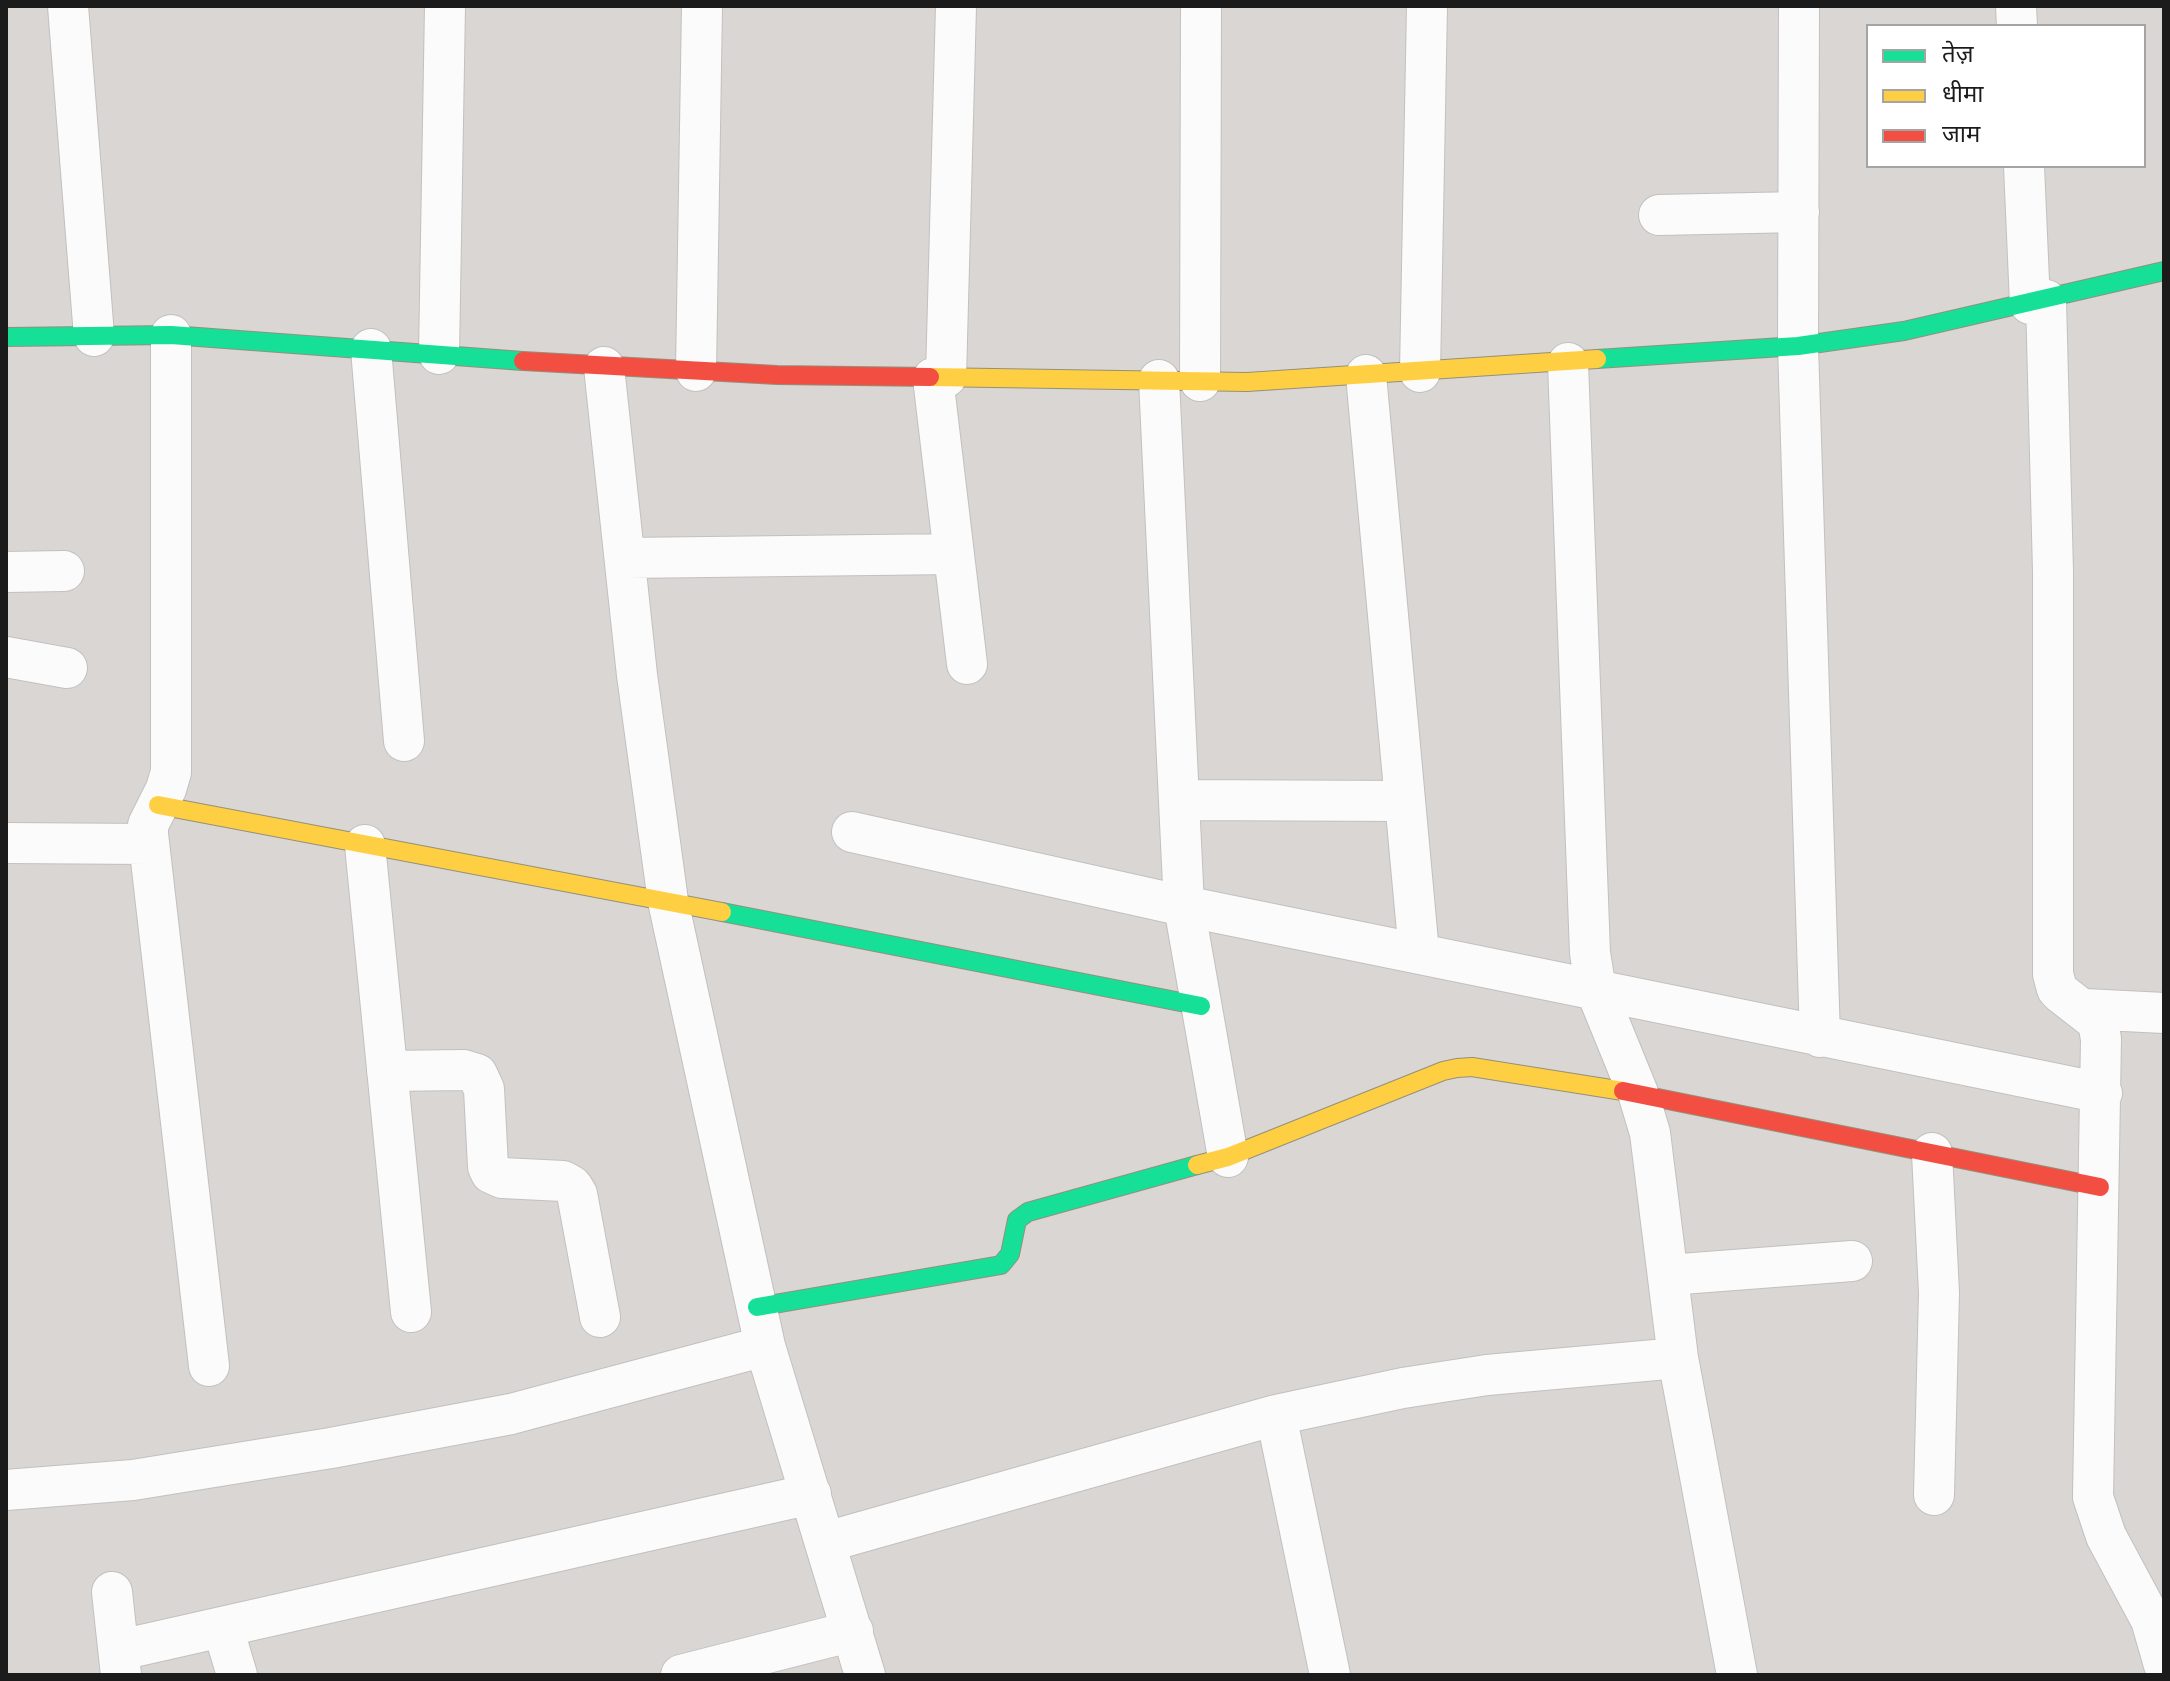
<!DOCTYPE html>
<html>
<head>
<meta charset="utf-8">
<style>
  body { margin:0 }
  #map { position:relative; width:2170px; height:1681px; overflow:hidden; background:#eae6e2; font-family:Rubik,"Noto Sans Devanagari",sans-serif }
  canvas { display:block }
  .frame { position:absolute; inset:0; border:8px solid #1b1b1b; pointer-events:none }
  .legend { position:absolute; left:1866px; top:24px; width:280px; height:144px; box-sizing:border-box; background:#fff; border:2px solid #a4a4a4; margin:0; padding:10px 14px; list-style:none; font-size:24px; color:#1b1b1b }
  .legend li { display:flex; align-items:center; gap:16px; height:40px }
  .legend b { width:40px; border:2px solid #a4a4a4 }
</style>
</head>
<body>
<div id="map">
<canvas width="2170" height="1681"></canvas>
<div class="frame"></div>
<ul class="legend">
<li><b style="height:10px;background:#16e098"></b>तेज़</li>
<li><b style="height:10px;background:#ffcf43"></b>धीमा</li>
<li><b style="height:10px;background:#f24e42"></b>जाम</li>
</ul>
</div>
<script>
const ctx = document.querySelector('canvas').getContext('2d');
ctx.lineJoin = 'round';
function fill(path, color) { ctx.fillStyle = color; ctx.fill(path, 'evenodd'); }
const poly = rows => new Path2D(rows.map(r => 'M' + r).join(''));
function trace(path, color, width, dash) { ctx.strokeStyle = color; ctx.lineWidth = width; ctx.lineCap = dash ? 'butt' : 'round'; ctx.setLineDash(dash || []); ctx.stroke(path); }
fill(poly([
  [6,6,2164,6,2164,1675,6,1675],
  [1868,26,2144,26,2144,166,1868,166]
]), '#d9d6d4');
const street = poly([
  [68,6,94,336],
  [1799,6,1798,346,1820,1037],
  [2016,6,2017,26],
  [2024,166,2030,304],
  [1659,215,1799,212],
  [2046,300,2053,572,2053,974,2057,989,2062,994,2098,1022,2101,1039,2093,1497,2106,1536,2151,1620,2164,1665],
  [171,335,171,772,166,789,148,825,148,834,209,1366],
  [371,349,404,741],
  [439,354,445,6],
  [1568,363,1590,953,1596,990,1638,1093,1650,1133,1678,1358,1737,1675],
  [604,367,637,675,668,901,765,1346,865,1675],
  [696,371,702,6],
  [1420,372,1427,6],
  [1366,375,1419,953],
  [946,377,956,6],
  [933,378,967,664],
  [1159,380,1184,906,1228,1157],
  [1200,381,1201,6],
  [626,558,954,554],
  [6,572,64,571],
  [6,657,67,668],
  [1179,800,1405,801],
  [852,832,1184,906,2102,1093],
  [6,843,148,844],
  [365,845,411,1312],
  [2085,1009,2164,1013],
  [387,1071,464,1070,477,1074,484,1089,488,1167,491,1173,502,1178,563,1181,572,1186,577,1194,600,1317],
  [1932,1153,1939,1293,1934,1495],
  [1668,1275,1852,1261],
  [1276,1415,1330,1675],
  [6,1490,133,1480,331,1448,511,1414,765,1346],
  [826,1542,1276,1415,1403,1388,1487,1375,1678,1358],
  [112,1592,121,1675],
  [223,1628,237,1675],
  [120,1650,811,1494],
  [681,1675,853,1631]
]);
const fast = poly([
  [6,337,171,335,523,361],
  [1597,359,1798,346,1904,331,2164,271],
  [722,912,1201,1006],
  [757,1307,1001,1265,1010,1254,1017,1220,1028,1212,1197,1165]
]);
const slow = poly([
  [930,377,1247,382,1597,359],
  [158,805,722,912],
  [1197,1165,1228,1157,1443,1071,1457,1068,1472,1067,1623,1091]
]);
const jam = poly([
  [523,361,777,375,930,377],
  [1623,1091,2100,1187]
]);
trace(street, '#c2c1bf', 42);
trace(fast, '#94907a', 20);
trace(slow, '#94907a', 20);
trace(jam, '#94907a', 20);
trace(street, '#fcfbfb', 40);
trace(fast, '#16e098', 18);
trace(slow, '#ffcf43', 18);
trace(jam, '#f24e42', 18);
</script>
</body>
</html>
